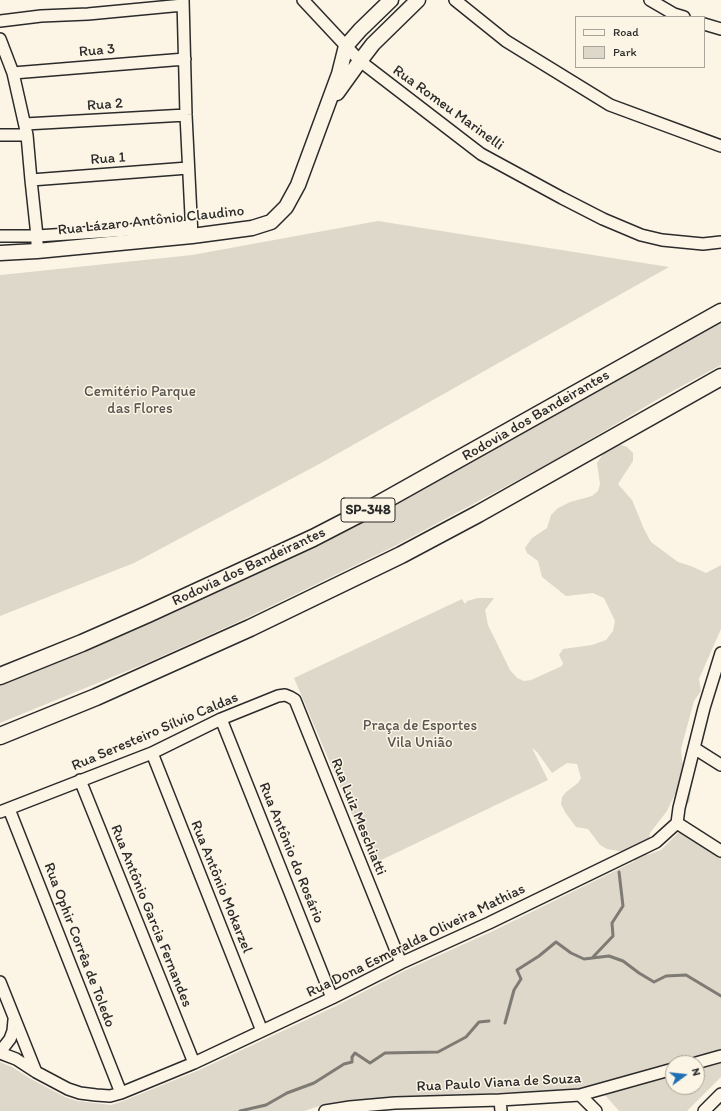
<!DOCTYPE html>
<html>
<head>
<meta charset="utf-8">
<style>
  body { margin:0 }
  #map { position:relative; width:721px; height:1111px; overflow:hidden; background:#fcf5e5; font-family:Itim,sans-serif }
  canvas { display:block }
  .legend { position:absolute; left:575px; top:16px; width:130px; height:52px; box-sizing:border-box; background:#fcf5e5; border:1px solid #a8a49b; margin:0; padding:5px 7px; list-style:none; font-size:12px; color:#2b2b2b }
  .legend li { display:flex; align-items:center; gap:8px; height:20px }
  .legend b { width:20px; border:1px solid #a8a49b }
  .north { position:absolute; left:665px; top:1055px; width:40px; height:40px; box-sizing:border-box; background:#fcf5e5; border:1px solid #a8a49b; border-radius:50%; rotate:75deg; font-size:11px; font-weight:700; line-height:16px; text-align:center; color:#2b2b2b }
  .north::after { content:''; display:block; margin:auto; width:14px; height:18px; background:#1f6fb2; clip-path:polygon(50% 0,100% 100%,50% 72%,0 100%) }
</style>
</head>
<body>
<div id="map">
<canvas width="721" height="1111"></canvas>
<ul class="legend">
<li><b style="height:5px;background:#fcf5e5"></b>Road</li>
<li><b style="height:11px;background:#ded8ca"></b>Park</li>
</ul>
<div class="north">N</div>
</div>
<script>
const ctx = document.querySelector('canvas').getContext('2d');
ctx.lineJoin = 'round';
function fill(path, color) { ctx.fillStyle = color; ctx.fill(path, 'evenodd'); }
const poly = rows => new Path2D(rows.map(r => 'M' + r).join(''));
function trace(path, color, width, dash) { ctx.strokeStyle = color; ctx.lineWidth = width; ctx.lineCap = dash ? 'butt' : 'round'; ctx.setLineDash(dash || []); ctx.stroke(path); }
function label(font, color, halo, rows, align = 'center') {
  ctx.font = font + ' Itim,sans-serif'; ctx.lineWidth = 3; ctx.setLineDash([]); ctx.textBaseline = 'middle'; ctx.strokeStyle = halo; ctx.fillStyle = color; for (const [text, x, y, turn = 0] of rows) {
    ctx.save(); ctx.translate(x, y); ctx.rotate((+turn || 0) * Math.PI / 180); ctx.textAlign = isNaN(turn) ? turn : align; if (halo) ctx.strokeText(text, 0, 0); ctx.fillText(text, 0, 0); ctx.restore();
  }
}
fill(poly([
  [378,221,669,267,321,463,134,563,0,616,0,275,10,274,192,255],
  [721,323,721,365,660,398,555,460,393,547,240,621,149,662,0,723,0,685,136,629,224,589,377,515],
  [619,444,627,447,633,453,633,461,618,484,632,500,644,529,651,542,678,562,691,566,706,573,721,565,721,629,699,679,701,691,694,701,681,749,682,761,691,781,690,801,687,805,681,793,675,794,667,811,650,833,647,855,661,850,678,833,683,833,721,858,721,1049,579,1089,350,1100,329,1103,304,1111,0,1111,0,1062,12,1067,31,1079,65,1097,78,1101,111,1105,123,1101,197,1071,336,1006,404,971,493,931,635,861,624,852,607,849,600,845,588,829,576,827,565,812,561,804,562,797,566,792,578,783,581,778,577,764,567,763,552,773,537,752,532,748,548,780,373,864,294,678,462,599,465,604,467,601,478,598,494,598,485,610,488,625,510,670,517,678,524,681,531,680,562,666,563,663,559,655,563,649,592,645,606,640,613,631,615,621,604,598,593,593,566,596,542,577,538,561,527,553,525,548,532,538,547,528,551,515,558,508,570,502,592,496,598,491,600,484,597,463,605,451,611,446],
  [721,1063,721,1077,687,1111,619,1111,605,1095,673,1076,673,1087,697,1087,697,1069]
]), '#ded8ca');
trace(poly([
  [593,957,613,936,612,923,623,906,619,872],
  [505,1023,514,990,521,979,517,970,539,956,556,942,571,953,584,959,609,956,623,961,639,973,654,982,666,976,686,975,721,996],
  [240,1111,266,1105,287,1093,314,1083,344,1064,352,1062,352,1057,355,1053,370,1063,385,1053,438,1052,466,1037,479,1022,489,1021]
]), '#7d7b74', 3);
const minor = poly([
  [183,0,186,115,192,236],
  [303,0,360,61,481,154,562,198,603,219,641,235,662,240,703,244,721,242],
  [455,0,506,41,610,105,721,146],
  [650,0,674,14,684,17],
  [0,21,41,16,88,14,183,5],
  [704,24,721,29],
  [0,39,13,73,27,135,31,180,37,236,37,251],
  [13,73,185,59],
  [25,124,186,115],
  [0,135,27,135],
  [31,180,188,168],
  [0,236,37,236,191,226],
  [221,719,332,998],
  [694,748,721,765],
  [152,753,262,1031],
  [80,780,194,1063],
  [9,809,121,1093],
  [0,812,152,753,221,719,278,696,285,695,290,697,295,700,401,963],
  [677,823,721,851],
  [0,982,36,1072],
  [0,1052,10,1039,13,1031,14,1020],
  [0,1053,16,1059,36,1072,68,1089,80,1093,96,1095,110,1096,121,1093,194,1063,332,998,401,963,489,923,656,842,677,823,679,808,704,708,721,653],
  [696,1063,721,1056],
  [580,1095,596,1111],
  [500,1100,501,1111],
  [325,1111,350,1107,395,1103,500,1100,580,1095,673,1069],
  [704,1111,721,1094]
]);
const major = poly([
  [337,93,360,61,373,44,418,0],
  [0,253,37,251,192,236,252,228,271,222,286,207,298,185,339,74,346,46,360,30,391,0]
]);
const highway = poly([
  [0,676,82,643,148,614,313,538,375,506,721,312],
  [0,736,96,697,250,628,401,555,478,514,721,377]
]);
trace(minor, '#2b2b2b', 14);
trace(major, '#2b2b2b', 17);
trace(highway, '#2b2b2b', 19);
trace(minor, '#fcf5e5', 11);
trace(major, '#fcf5e5', 14);
trace(highway, '#fcf5e5', 16);
for (const [x, y, w] of [
  [368,510,54]
]) { const box = new Path2D(); box.roundRect(x - w / 2, y - 12, w, 24, 3); ctx.fillStyle = '#fcf5e5'; ctx.fill(box); trace(box, '#2b2b2b', 1); }
label('bold 14px', '#2b2b2b', null, [
  ["SP-348",368,510]
]);
label('15px', '#2b2b2b', '#fcf5e5', [
  ["Rua 3",97,51,-5],
  ["Rua 2",105,105,-4],
  ["Rua Romeu Marinelli",448,108,36],
  ["Rua 1",108,159,-4],
  ["Rua Lázaro Antônio Claudino",151,221,-6],
  ["Rodovia dos Bandeirantes",536,416,-30],
  ["Rodovia dos Bandeirantes",249,567,-25],
  ["Rua Seresteiro Sílvio Caldas",155,732,-23],
  ["Rua Luiz Meschiatti",358,817,68],
  ["Rua Antônio do Rosário",291,853,68],
  ["Rua Antônio Mokarzel",221,887,68],
  ["Rua Antônio Garcia Fernandes",151,916,68],
  ["Rua Dona Esmeralda Oliveira Mathias",416,941,-26],
  ["Rua Ophir Corrêa de Toledo",79,945,69],
  ["Rua Paulo Viana de Souza",499,1083,-3]
]);
label('15px', '#585653', '#fcf5e5', [
  ["Cemitério Parque",140,392],
  ["das Flores",140,409],
  ["Praça de Esportes",420,726],
  ["Vila União",420,743]
]);
</script>
</body>
</html>
